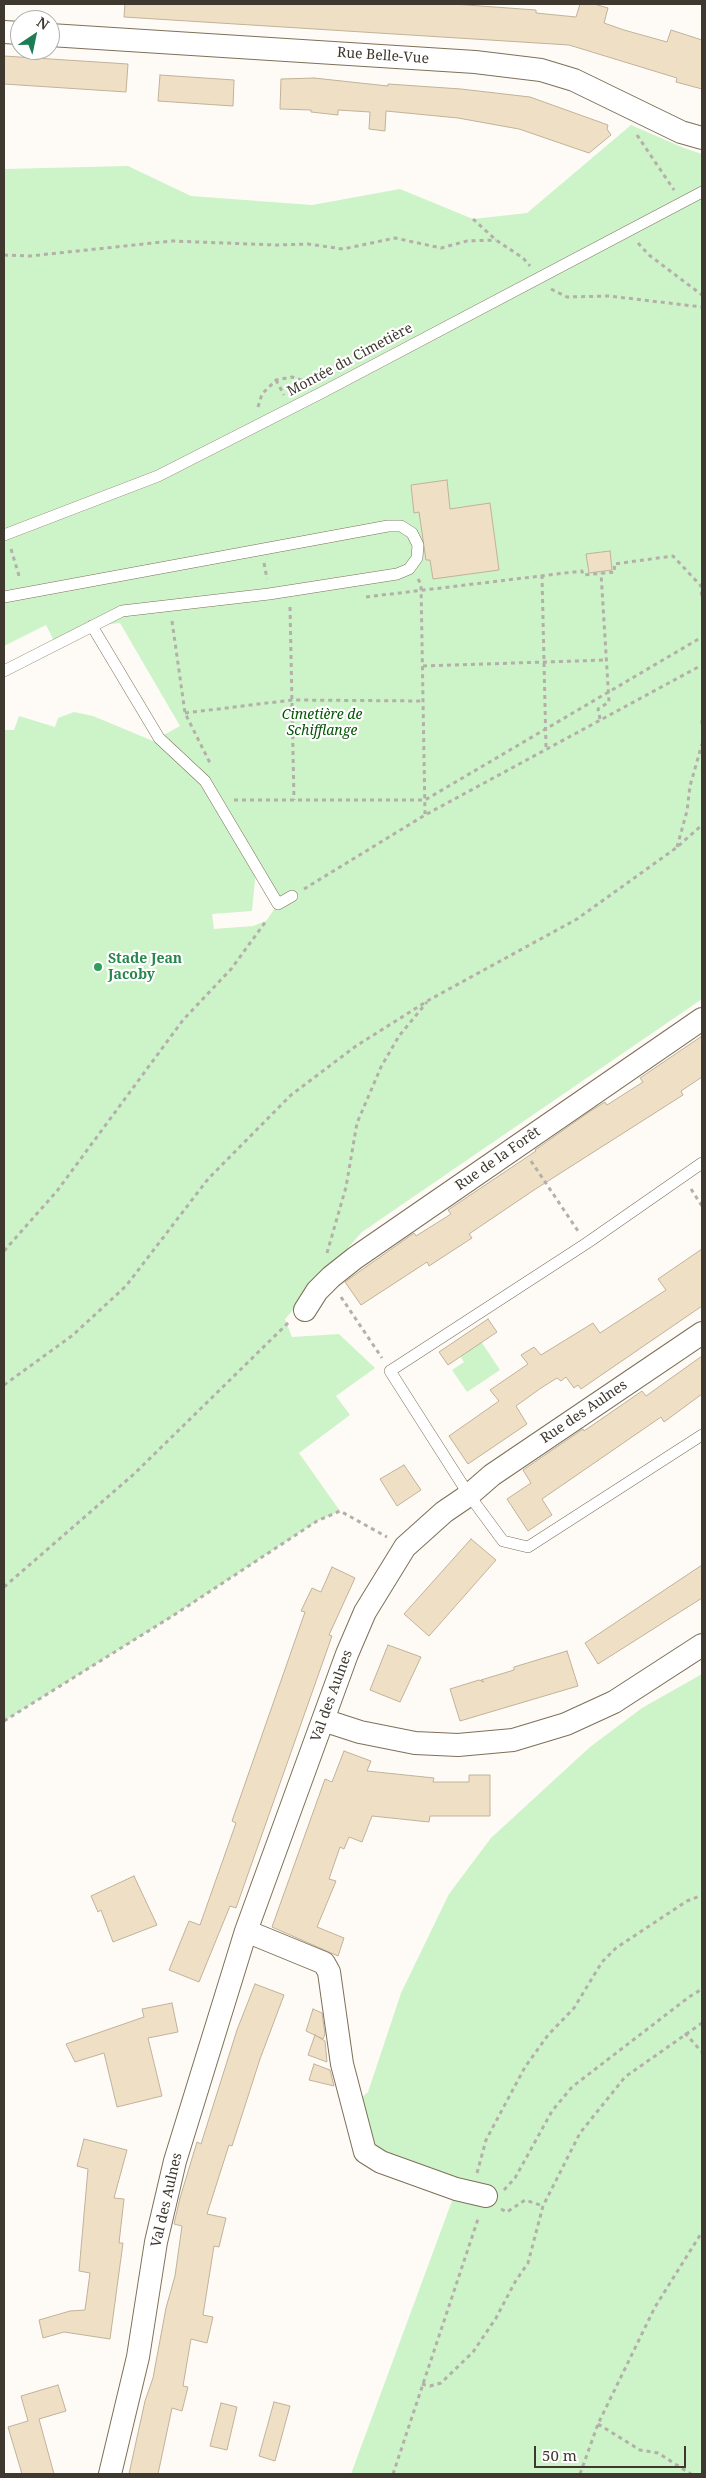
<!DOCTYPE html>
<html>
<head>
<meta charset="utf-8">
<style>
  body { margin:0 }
  #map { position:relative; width:706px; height:2478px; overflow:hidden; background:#fefbf6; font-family:"Noto Serif",serif }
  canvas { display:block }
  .frame { position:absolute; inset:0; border:5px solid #3e382e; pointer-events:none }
  .north { position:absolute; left:10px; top:10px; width:50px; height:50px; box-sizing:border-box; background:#fff; border:1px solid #b2afab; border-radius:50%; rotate:34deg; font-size:14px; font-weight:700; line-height:20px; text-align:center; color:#3e382e }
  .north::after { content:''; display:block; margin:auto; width:18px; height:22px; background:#1c7c53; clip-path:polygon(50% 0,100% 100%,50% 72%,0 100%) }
  .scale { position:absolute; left:534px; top:2446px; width:152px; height:22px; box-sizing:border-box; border:2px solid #3e382e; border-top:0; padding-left:6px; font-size:15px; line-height:18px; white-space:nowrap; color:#3e382e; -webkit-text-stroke:4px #fff; paint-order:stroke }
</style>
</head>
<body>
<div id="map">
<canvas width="706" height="2478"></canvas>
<div class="frame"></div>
<div class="north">N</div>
<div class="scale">50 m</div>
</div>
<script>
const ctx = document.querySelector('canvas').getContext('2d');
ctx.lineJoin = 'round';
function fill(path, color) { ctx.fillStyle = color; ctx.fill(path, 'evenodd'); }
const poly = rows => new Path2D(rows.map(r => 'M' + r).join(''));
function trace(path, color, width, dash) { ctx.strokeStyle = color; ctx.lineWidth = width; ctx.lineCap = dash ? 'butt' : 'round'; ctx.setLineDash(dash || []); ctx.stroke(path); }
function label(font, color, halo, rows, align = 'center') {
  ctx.font = font + ' "Noto Serif",serif'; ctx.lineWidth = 4.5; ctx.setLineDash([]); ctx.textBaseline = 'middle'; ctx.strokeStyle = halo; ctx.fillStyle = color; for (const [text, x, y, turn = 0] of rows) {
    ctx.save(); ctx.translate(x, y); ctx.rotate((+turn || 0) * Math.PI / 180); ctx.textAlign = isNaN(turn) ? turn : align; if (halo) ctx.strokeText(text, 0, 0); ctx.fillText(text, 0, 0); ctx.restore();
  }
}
fill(poly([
  [631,125,684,148,702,154,702,999,362,1232,285,1319,292,1337,339,1334,375,1368,336,1396,350,1415,299,1453,340,1511,317,1521,174,1615,4,1721,4,730,14,730,19,716,55,727,58,718,74,712,93,716,153,741,180,726,120,623,92,626,56,645,46,625,4,646,4,169,128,166,191,196,312,205,400,189,473,219,527,213],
  [256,869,278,904,266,921,253,926,214,929,212,914,252,911],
  [473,1329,500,1370,467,1392,452,1370,464,1362,452,1344],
  [702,1674,702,2474,351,2474,456,2190,381,2162,352,2106,368,2092,401,1993,449,1894,491,1838,590,1747,642,1708]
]), '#cdf3c9');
const building = poly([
  [125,4,453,4,536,10,536,13,576,17,580,4,594,4,608,8,604,23,624,30,667,42,671,30,702,40,702,89,676,82,677,78,569,45,124,17,125,4],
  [4,56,128,64,126,92,4,84,4,56],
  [160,75,234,80,233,106,158,101,160,75],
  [314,78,388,86,388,84,461,89,530,97,608,125,607,129,611,135,589,153,519,129,458,118,386,111,385,131,369,129,370,112,338,110,338,115,311,112,311,110,280,109,281,79,314,78],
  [447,480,450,509,490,503,499,570,433,579,430,560,426,560,419,512,414,513,411,485,447,480],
  [610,551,612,570,589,573,586,554,610,551],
  [702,1036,702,1077,681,1091,683,1095,534,1190,469,1234,472,1238,429,1266,427,1262,361,1305,345,1282,363,1269,414,1233,416,1236,451,1214,448,1210,536,1151,535,1150,589,1112,605,1102,607,1105,643,1082,640,1078,702,1036],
  [702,1249,702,1306,581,1389,578,1385,574,1388,566,1377,561,1381,557,1378,541,1388,516,1406,527,1424,468,1464,449,1436,499,1401,490,1390,528,1364,521,1355,534,1347,541,1355,593,1323,600,1333,666,1290,658,1279,702,1249],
  [488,1319,497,1332,448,1365,439,1352,488,1319],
  [702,1356,702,1394,664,1422,661,1417,542,1499,552,1515,528,1531,507,1499,531,1483,523,1470,583,1429,584,1431,642,1391,646,1396,702,1356],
  [404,1465,421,1490,397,1506,380,1479,404,1465],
  [471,1539,496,1560,429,1636,404,1614,471,1539],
  [702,1565,702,1598,598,1664,585,1643,702,1565],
  [332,1567,355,1578,329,1635,332,1636,236,1908,230,1906,199,1982,169,1970,189,1921,200,1925,236,1823,232,1821,305,1612,301,1611,312,1588,321,1592,332,1567],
  [388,1645,421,1657,400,1702,370,1690,388,1645],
  [567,1651,578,1686,460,1721,450,1689,479,1680,484,1682,481,1680,514,1670,514,1667,567,1651],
  [344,1751,371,1761,367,1771,434,1778,433,1782,469,1782,469,1775,490,1775,490,1816,430,1816,429,1822,372,1816,362,1842,349,1837,344,1849,340,1847,329,1879,336,1881,317,1927,344,1938,338,1956,272,1927,325,1779,332,1782,344,1751],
  [134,1876,157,1925,113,1942,101,1910,98,1912,91,1896,134,1876],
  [255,1984,284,1995,260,2059,232,2146,229,2145,207,2214,226,2218,219,2247,214,2246,203,2315,213,2317,207,2343,191,2339,183,2386,188,2387,182,2411,172,2408,158,2474,129,2474,145,2401,153,2378,166,2308,175,2276,182,2226,174,2224,180,2198,197,2142,201,2144,237,2030,255,1984],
  [172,2003,178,2032,148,2038,162,2096,117,2107,104,2053,75,2062,66,2044,144,2017,142,2009,172,2003],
  [313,2009,322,2013,325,2034,323,2039,306,2031,313,2009],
  [315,2035,325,2041,327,2062,308,2055,315,2035],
  [314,2064,330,2070,334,2086,309,2080,314,2064],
  [84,2139,127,2150,114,2198,124,2199,119,2243,123,2243,110,2339,64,2332,43,2338,39,2320,70,2311,85,2310,90,2273,79,2271,88,2169,77,2166,84,2139],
  [58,2385,66,2411,39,2419,54,2474,22,2474,8,2427,28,2421,21,2396,58,2385],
  [274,2402,290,2406,275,2461,259,2456,274,2402],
  [221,2403,237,2407,227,2450,210,2446,221,2403]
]);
fill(building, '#efdfc5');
trace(building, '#c1b299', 1);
const service = poly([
  [4,535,158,476,321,393,702,192],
  [4,597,388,526,401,526,412,533,418,545,417,558,409,569,397,574,269,594,122,611,4,671],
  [92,626,159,738,205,781,278,904,292,896],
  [702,1163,587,1243,390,1371,469,1495,503,1541,528,1547,702,1435]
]);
const minor = poly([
  [4,32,20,33],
  [50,35,475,62,541,70,574,80,681,132,702,138],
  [305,1310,317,1291,331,1277,355,1258,702,1019],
  [323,1720,360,1732,415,1743,458,1745,513,1740,566,1724,614,1702,702,1645],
  [246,1931,324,1963,329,1972,342,2064,365,2152,381,2162,456,2189,486,2196],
  [110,2474,138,2357,156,2242,175,2161,246,1931,347,1654,365,1612,405,1547,444,1512,469,1495,492,1475,702,1333]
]);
trace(service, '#7e7059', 12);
trace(minor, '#7e7059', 24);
trace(poly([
  [637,135,674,190],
  [473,219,496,240,523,258,530,266],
  [638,243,649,255,702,295],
  [4,255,30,256,172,241,276,245,308,244,343,249,395,238,441,248,467,241,496,240],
  [551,289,567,297,609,296,702,307],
  [276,380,284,395],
  [258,407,262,394,276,380,292,377,308,382],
  [11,549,20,579],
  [264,563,267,579],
  [542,575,546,748],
  [418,579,421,584,425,815],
  [366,597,582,571,583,575,615,572,614,564,673,556,701,586,702,599],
  [290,607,294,800],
  [172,621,185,713,210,763],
  [423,666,606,660],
  [185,713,292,700,423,701],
  [600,719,598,709,609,702,601,573],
  [702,720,702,724],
  [234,800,425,800,702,637],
  [677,847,687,811,690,786,702,744],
  [304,889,425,815,702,665],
  [531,1161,578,1231],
  [691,1189,702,1206],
  [4,1251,57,1191,183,1020,232,968,266,921],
  [327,1253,346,1187,357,1123,381,1067,399,1036,427,1002],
  [341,1297,382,1358],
  [4,1385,73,1335,126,1286,208,1179,291,1095,356,1046,429,1000,577,919,676,848,702,825],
  [4,1587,134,1474,289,1322],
  [4,1721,174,1615,317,1521,340,1511,387,1537],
  [685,2033,702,2052],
  [477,2173,486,2140,525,2067,548,2035,574,2008,602,1962,616,1948,687,1901,702,1895],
  [504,2190,515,2178,552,2111,572,2087,689,1997,702,1989],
  [501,2209,507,2212,525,2200,543,2206],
  [422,2384,430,2386,441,2383,473,2352,496,2318,515,2282,528,2263,543,2206,580,2133,625,2077,702,2023],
  [598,2424,640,2450,658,2453,691,2474],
  [393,2474,479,2216],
  [580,2474,598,2424,655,2307,702,2232]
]), '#b4b0a9', 3, [4, 4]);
trace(service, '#fff', 11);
trace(minor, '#fff', 22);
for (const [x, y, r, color] of [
  [98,967,5,"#2e9e5b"]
]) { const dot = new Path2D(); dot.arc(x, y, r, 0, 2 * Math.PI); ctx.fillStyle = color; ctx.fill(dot); trace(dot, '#fff', 2); }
label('14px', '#3e382e', '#fff', [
  ["Rue Belle-Vue",383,56,4],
  ["Montée du Cimetière",350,360,-28],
  ["Rue de la Forêt",498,1159,-35],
  ["Rue des Aulnes",584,1412,-34],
  ["Val des Aulnes",332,1696,-70],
  ["Val des Aulnes",167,2200,-77]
]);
label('italic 14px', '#035503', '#fff', [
  ["Cimetière de",322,715],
  ["Schifflange",322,731]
]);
label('bold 14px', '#27864d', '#fff', [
  ["Stade Jean",108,959],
  ["Jacoby",108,975]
], 'left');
</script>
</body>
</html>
